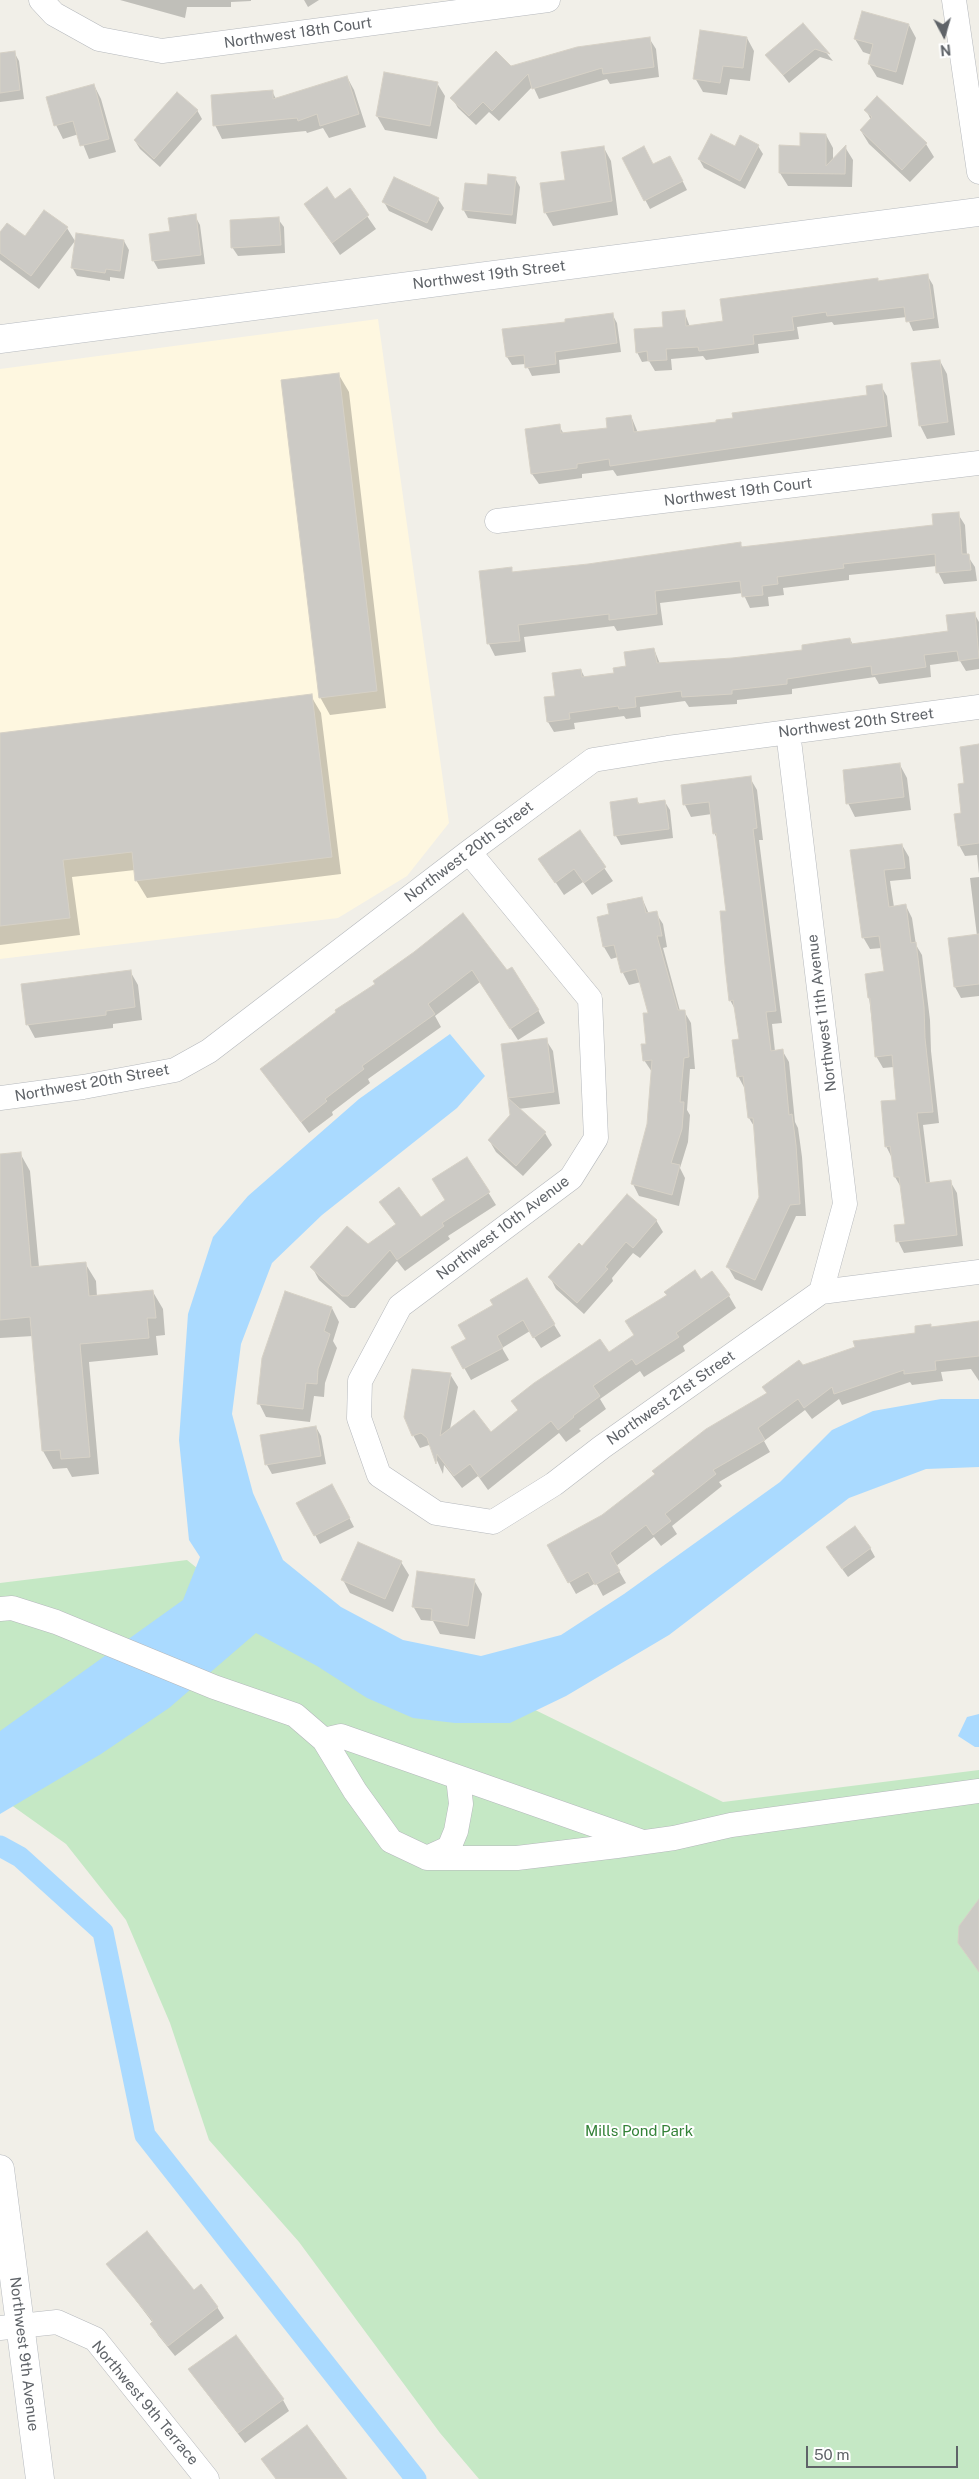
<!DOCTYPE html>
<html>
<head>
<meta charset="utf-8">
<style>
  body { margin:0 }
  #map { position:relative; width:979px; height:2479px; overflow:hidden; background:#f1efe8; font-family:"Public Sans",sans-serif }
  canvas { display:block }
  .north { position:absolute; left:919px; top:10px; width:50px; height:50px; -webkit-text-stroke:4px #fff; paint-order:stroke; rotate:174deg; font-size:14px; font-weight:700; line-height:20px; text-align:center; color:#5f6368 }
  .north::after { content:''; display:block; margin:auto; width:18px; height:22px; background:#5f6368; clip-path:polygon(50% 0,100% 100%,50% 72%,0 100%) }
  .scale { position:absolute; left:806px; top:2446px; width:152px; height:22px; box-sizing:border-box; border:2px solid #5f6368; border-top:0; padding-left:6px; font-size:15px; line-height:18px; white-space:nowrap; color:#5f6368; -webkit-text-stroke:4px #fff; paint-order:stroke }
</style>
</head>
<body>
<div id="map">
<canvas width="979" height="2479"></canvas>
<div class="north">N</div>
<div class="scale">50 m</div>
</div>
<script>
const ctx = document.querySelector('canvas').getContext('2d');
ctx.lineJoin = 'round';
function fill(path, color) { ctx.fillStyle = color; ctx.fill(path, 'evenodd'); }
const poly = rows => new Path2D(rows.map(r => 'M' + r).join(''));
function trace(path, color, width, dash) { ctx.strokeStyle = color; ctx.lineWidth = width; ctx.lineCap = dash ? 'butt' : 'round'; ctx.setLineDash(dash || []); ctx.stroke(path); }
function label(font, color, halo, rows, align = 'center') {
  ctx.font = font + ' "Public Sans",sans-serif'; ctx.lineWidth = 4; ctx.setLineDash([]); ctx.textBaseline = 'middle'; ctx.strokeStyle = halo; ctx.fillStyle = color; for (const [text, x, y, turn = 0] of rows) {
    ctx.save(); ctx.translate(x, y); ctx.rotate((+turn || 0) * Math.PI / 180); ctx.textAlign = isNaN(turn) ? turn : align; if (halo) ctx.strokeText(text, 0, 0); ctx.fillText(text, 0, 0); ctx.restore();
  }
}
fill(poly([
  [378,319,449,823,407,876,338,918,0,959,0,369]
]), '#fef7e0');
fill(poly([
  [187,1560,270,1627,525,1705,723,1802,979,1770,979,2479,479,2479,440,2433,299,2242,209,2140,170,2023,126,1920,66,1844,0,1797,0,1583]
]), '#c5e8c5');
fill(poly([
  [450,1034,485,1076,457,1108,322,1215,272,1263,241,1344,232,1414,253,1493,283,1560,341,1607,403,1640,481,1656,561,1635,624,1594,780,1482,832,1430,873,1411,941,1399,979,1399,979,1467,926,1469,849,1498,669,1635,566,1696,510,1723,455,1723,413,1718,367,1698,317,1666,256,1633,169,1708,101,1754,0,1814,0,1731,183,1600,200,1557,189,1540,179,1440,188,1314,213,1237,248,1196,359,1099],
  [979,1714,979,1747,975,1747,958,1736,967,1717]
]), '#aadaff');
fill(poly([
  [120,0,251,0,251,1,231,2,231,7,187,7,185,18],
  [304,0,319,0,308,7],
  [803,24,833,61,820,57,789,83,767,55],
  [909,25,916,38,903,85,877,77,869,64,872,55,863,52,855,39],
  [649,38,656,49,659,77,610,84,607,79,539,99,533,86,499,121,489,112,476,125,458,108,452,98,511,67],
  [747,38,754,51,750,81,730,79,727,95,703,92,695,78],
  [14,52,19,61,24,99,0,102,0,55],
  [385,74,437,83,445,96,437,139,385,130,377,116],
  [347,77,354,90,366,127,329,138,323,128,307,133,306,131,222,139,215,125,272,91,276,99],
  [94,85,101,99,116,152,89,159,79,134,63,139,56,125],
  [877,97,926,144,934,157,910,182,869,144,861,131,871,120,866,110],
  [197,110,202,119,160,167,140,149,135,141],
  [826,135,833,148,833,160,845,147,853,160,852,187,788,186,780,173,801,147],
  [758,146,763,154,745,189,704,168,699,159,735,148],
  [604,148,611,161,618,215,553,226,545,212,566,182],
  [623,158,653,166,675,166,687,190,650,209],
  [395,178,438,199,444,208,432,231,389,211,384,202],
  [515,178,520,187,516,224,468,218,463,209,488,186],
  [349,190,376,229,340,255,305,204,335,201],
  [195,216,200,225,205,264,158,269,153,260,171,233],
  [278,219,284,227,285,253,238,256,232,247],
  [67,228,75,241,39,289,0,260,0,234,25,238],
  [124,241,129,250,124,279,110,277,110,281,77,276,72,267],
  [927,275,933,285,939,328,913,331,907,317,834,325,832,322,797,327,799,339,758,344,759,353,706,360,703,356,671,359,672,370,655,371,649,361,642,362,637,352,684,311,690,327,724,322,878,282],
  [612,314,617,323,621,352,559,360,560,373,532,376,526,364,512,365,507,357,566,323],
  [940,361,947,374,955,435,927,439,920,425],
  [339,375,349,392,386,708,330,715,320,697],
  [881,386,887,396,892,437,617,476,613,470,582,474,582,478,539,484,532,474,559,426,564,434,608,429,631,416,638,433,718,423,869,396],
  [958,514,965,525,967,555,975,567,977,581,944,584,938,572,937,566,849,575,849,580,783,588,784,595,768,597,769,606,750,608,743,593,660,603,663,625,617,631,614,626,524,637,526,652,495,656,489,644,481,572,511,569,513,573,588,565,740,544,743,548,934,526],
  [974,613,979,622,979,669,966,671,960,661,930,665,931,677,879,684,875,677,792,689,792,694,737,700,737,704,689,707,685,701,640,707,641,717,626,719,624,716,574,723,575,729,554,732,548,722,557,697,581,670,585,678,615,674,654,649,660,664,732,659,804,651,850,639,853,645,949,632],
  [311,696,321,713,341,874,147,898,136,880,135,870,72,877,80,935,0,945,0,734],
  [979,745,979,874,977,855,965,856,959,845,966,784],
  [900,765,907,778,911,810,855,817,848,803],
  [750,778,757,790,763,840,759,840,782,1023,772,1024,775,1051,782,1050,789,1062,795,1122,798,1128,802,1157,806,1216,796,1216,762,1291,735,1279,728,1267,760,1197,755,1128,749,1118,745,1089,738,1076,741,1041,736,1011,730,1000,727,912,718,840,714,833,712,814,691,817,685,805],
  [637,800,640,805,665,802,670,810,673,838,621,845,616,836,611,803],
  [579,831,613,881,592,895,583,882,564,895,540,859],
  [902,845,909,857,911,879,890,881,894,907,906,906,912,918,916,945,922,955,930,1020,931,1051,939,1123,923,1125,930,1183,950,1181,957,1193,963,1246,904,1253,898,1241,906,1225,902,1189,895,1177,892,1158,886,1146,898,1101,894,1067,883,1068,876,1056,869,997,885,972,882,948,870,949,863,937,851,851],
  [979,877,979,996,961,998,955,987,949,939,977,936,970,878],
  [642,898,649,914,656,913,663,924,667,947,663,948,680,1011,684,1011,691,1023,695,1069,690,1069,687,1110,690,1115,688,1142,680,1168,685,1178,679,1206,639,1196,633,1184,648,1125,652,1072,644,1060,650,1014,641,982,629,985,623,973,618,957,611,959,604,947,598,918,611,915],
  [463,915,538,1010,545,1023,518,1040,480,982,435,1016,441,1027,368,1079,370,1083,332,1112,333,1115,309,1133,262,1069,376,985],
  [130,971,138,985,142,1020,113,1024,113,1028,35,1038,28,1025,22,985],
  [546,1040,553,1051,560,1104,518,1109,545,1133,552,1145,523,1176,496,1152,489,1140,511,1116,502,1045],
  [20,1153,30,1171,39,1267,85,1263,96,1281,97,1297,153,1292,163,1309,165,1335,156,1336,158,1355,89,1362,99,1474,72,1477,67,1468,53,1469,43,1451,33,1336,0,1338,0,1155],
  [467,1158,496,1205,448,1236,450,1239,405,1271,397,1261,355,1308,350,1308,319,1280,312,1267,368,1246,396,1225,381,1202,421,1219,446,1200],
  [656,1220,663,1232,640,1258,633,1253,612,1278,613,1281,584,1314,556,1289,550,1277,582,1248],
  [526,1279,561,1336,541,1348,530,1331,502,1348,509,1360,471,1380,453,1348,468,1340,495,1306],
  [701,1281,729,1296,736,1308,683,1346,685,1351,644,1377,640,1371,600,1399,606,1409,579,1429,581,1431,566,1442,559,1433,488,1490,478,1476,462,1488,444,1465,443,1474,431,1447,429,1445,420,1448,413,1435,450,1374,458,1387,450,1429,490,1434,518,1411,513,1401,609,1353,635,1336],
  [332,1308,339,1322,333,1341,337,1348,325,1383,324,1397,314,1396,310,1422,266,1417,259,1403],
  [979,1322,979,1381,971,1369,941,1372,943,1381,912,1385,910,1382,842,1405,839,1399,812,1419,805,1410,764,1441,770,1452,719,1482,722,1486,672,1526,677,1534,661,1546,654,1537,616,1566,626,1583,603,1596,596,1583,576,1594,549,1546,602,1516,802,1367,917,1334,930,1326,932,1328],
  [316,1427,321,1436,326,1464,272,1474,267,1465,262,1436],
  [337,1494,354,1527,320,1544,298,1503],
  [827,1548,870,1548,875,1557,848,1577],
  [401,1562,409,1575,393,1612,350,1593,343,1580],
  [474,1580,482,1594,475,1639,440,1634,433,1621,421,1620,413,1606],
  [108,2264,194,2291,217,2307,224,2318,175,2356,158,2335,152,2324,153,2323],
  [189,2370,283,2400,289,2411,245,2443]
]), '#0003');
trace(poly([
  [0,1846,20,1857,103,1932,145,2135,416,2479]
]), '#aadaff', 21);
const building = poly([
  [862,11,909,24,896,72,868,64,873,44,854,39,862,11],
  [803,23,830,54,815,49,783,75,765,55,803,23],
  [700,30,747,37,743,68,723,66,720,83,693,79,700,30],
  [650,37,654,67,603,74,602,68,532,89,528,74,492,111,483,102,469,116,450,98,496,51,511,66,577,47,650,37],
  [15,51,20,90,0,93,0,53,15,51],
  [384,72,438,82,430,126,376,116,384,72],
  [347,76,359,114,320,126,317,114,298,121,297,118,213,126,211,95,273,90,273,99,347,76],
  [94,84,109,139,80,146,73,121,54,126,46,97,94,84],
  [177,92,198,110,154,159,134,140,177,92],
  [877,96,927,143,902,170,860,130,872,117,864,110,877,96],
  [800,133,826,134,826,166,846,145,845,174,779,173,779,145,800,146,800,133],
  [711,134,735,146,740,135,759,145,740,181,698,159,711,134],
  [604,146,612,201,544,213,540,183,565,180,561,152,604,146],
  [644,146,653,164,670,156,683,181,644,201,622,158,644,146],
  [488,174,516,177,512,215,462,210,465,183,487,185,488,174],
  [394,177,439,198,427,223,382,202,394,177],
  [327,187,335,199,350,188,369,215,332,243,304,204,327,187],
  [44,210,68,227,31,276,0,253,0,232,7,223,25,236,44,210],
  [196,214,201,255,152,261,149,234,170,231,168,218,196,214],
  [279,217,281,245,231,248,230,220,279,217],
  [76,233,124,240,120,271,106,269,105,273,71,268,76,233],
  [928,274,934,318,906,322,904,307,827,316,826,312,792,317,794,330,753,335,754,344,699,351,698,347,666,349,667,360,648,361,647,351,636,353,634,329,663,327,662,312,685,310,686,326,723,321,720,299,878,278,878,281,928,274],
  [613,313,617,343,555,352,556,364,525,368,524,355,506,357,502,329,565,322,565,319,613,313],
  [940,360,948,422,919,426,911,363,940,360],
  [339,373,377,691,319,698,281,380,339,373],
  [882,384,887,426,610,466,609,459,577,464,577,468,531,474,525,429,560,424,561,433,607,428,606,418,631,415,634,432,716,422,716,420,733,418,732,413,867,395,866,386,882,384],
  [959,512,962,554,969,554,971,570,936,573,935,554,843,564,844,568,777,577,778,584,762,586,763,595,742,597,740,581,655,591,657,614,609,620,609,614,518,625,520,641,487,644,479,571,512,567,512,572,588,564,741,542,741,547,933,525,932,514,959,512],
  [975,612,979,658,959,661,957,651,924,655,926,667,872,675,871,666,787,679,787,684,732,690,732,694,682,697,681,691,635,697,636,707,619,709,618,706,569,713,570,719,547,722,544,697,555,696,552,673,581,669,582,677,614,673,613,668,626,666,624,652,654,648,657,663,732,658,802,650,802,645,850,638,851,644,948,631,946,615,975,612],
  [312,694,332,857,135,881,132,852,63,860,70,918,0,926,0,733,312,694],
  [979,744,979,843,958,846,954,814,961,813,958,784,964,783,960,747,979,744],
  [900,763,904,797,846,804,843,770,900,763],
  [751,776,757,828,753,829,776,1011,766,1012,771,1051,783,1049,789,1115,792,1114,796,1145,800,1204,790,1205,755,1280,726,1267,759,1197,753,1118,748,1118,743,1076,737,1077,732,1040,739,1039,733,1000,729,1001,725,965,720,911,726,911,716,833,713,834,709,802,683,805,681,785,751,776],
  [637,798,638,804,665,800,669,829,614,836,610,802,637,798],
  [580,830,606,867,584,883,574,869,555,883,538,859,580,830],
  [902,844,905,868,884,870,889,907,906,904,911,943,916,942,924,1007,925,1038,933,1112,917,1113,926,1183,951,1180,957,1235,896,1242,894,1225,905,1224,899,1177,894,1177,890,1146,885,1147,881,1101,896,1100,892,1055,875,1057,870,998,868,998,865,974,884,971,879,936,862,938,850,850,902,844],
  [642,897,646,913,657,911,662,936,657,936,678,1010,685,1010,689,1057,684,1058,680,1102,684,1102,682,1129,671,1163,680,1165,672,1195,631,1184,647,1124,652,1060,643,1061,641,1044,646,1044,643,1013,648,1013,636,969,621,973,614,945,603,947,597,917,609,914,607,904,642,897],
  [463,913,507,970,512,967,539,1010,510,1029,472,970,428,1004,435,1014,362,1066,364,1069,325,1099,327,1101,301,1122,260,1069,336,1012,335,1010,375,984,373,981,414,952,463,913],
  [979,934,979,984,954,987,948,938,979,934],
  [131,970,135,1007,106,1011,106,1015,26,1025,21,984,131,970],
  [547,1038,554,1092,508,1098,546,1132,516,1166,488,1140,510,1115,501,1044,547,1038],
  [21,1152,31,1267,86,1262,89,1296,153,1290,156,1318,147,1318,149,1338,80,1344,90,1457,61,1459,60,1450,42,1451,30,1317,0,1320,0,1154,21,1152],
  [467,1157,490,1192,442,1223,444,1226,397,1260,390,1250,348,1296,342,1296,310,1267,347,1226,368,1244,396,1224,379,1202,399,1187,421,1217,445,1200,432,1179,467,1157],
  [627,1194,657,1220,633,1248,626,1242,605,1267,608,1269,577,1303,548,1277,579,1243,582,1246,627,1194],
  [695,1270,701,1279,712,1271,730,1295,676,1333,679,1337,636,1365,632,1359,593,1386,600,1396,573,1416,574,1417,558,1430,551,1421,480,1478,470,1464,454,1476,437,1454,436,1464,427,1438,421,1433,412,1436,404,1417,412,1369,451,1373,440,1436,474,1410,491,1432,518,1410,511,1401,534,1383,600,1339,609,1352,634,1335,625,1321,667,1295,664,1292,695,1270],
  [527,1278,555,1324,533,1338,523,1320,497,1336,503,1348,463,1369,451,1347,466,1339,458,1325,493,1305,490,1300,527,1278],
  [285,1291,332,1307,324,1331,330,1334,318,1369,317,1384,306,1383,303,1409,257,1404,262,1358,285,1291],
  [979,1321,979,1356,935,1361,936,1370,904,1374,904,1370,834,1394,832,1387,804,1408,798,1399,758,1428,765,1440,713,1470,716,1474,665,1514,671,1521,653,1535,646,1525,610,1553,620,1571,595,1585,588,1572,568,1583,547,1545,602,1515,655,1474,652,1471,706,1429,767,1393,762,1387,799,1360,803,1365,855,1347,853,1341,915,1333,915,1326,931,1324,931,1327,979,1321],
  [316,1426,321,1456,265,1465,260,1435,316,1426],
  [332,1484,350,1518,314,1536,296,1503,332,1484],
  [855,1526,871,1548,842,1569,826,1547,855,1526],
  [358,1542,402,1561,385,1599,341,1580,358,1542],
  [417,1571,475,1579,468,1626,431,1620,432,1609,412,1607,417,1571],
  [979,1899,979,1972,958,1943,959,1926,979,1899],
  [147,2231,194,2290,201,2284,218,2307,168,2346,150,2324,153,2321,106,2264,147,2231],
  [236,2335,284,2399,238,2433,188,2369,236,2335],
  [307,2425,347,2479,276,2479,261,2459,307,2425]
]);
fill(building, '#cccac5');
trace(building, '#d6d1c6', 1);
const street = poly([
  [41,0,54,14,99,39,162,51,548,0],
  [954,0,979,172],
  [497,521,979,463],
  [788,732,845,1204,821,1292],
  [469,852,590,999,596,1138,571,1178,400,1306,360,1381,359,1418,379,1475,436,1513,493,1522,554,1484,602,1447,821,1292,979,1272],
  [0,1098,83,1087,175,1070,209,1051,469,852,593,760,668,748,979,707],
  [0,1609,12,1608,56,1622,214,1687,295,1715,324,1740,355,1791,391,1841,427,1858,517,1858,617,1846,674,1838,731,1825,979,1791],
  [324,1740,341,1736,640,1841],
  [427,1858,449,1848,456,1831,461,1804,458,1777],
  [0,2328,57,2322,95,2339,207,2479]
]);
const secondary = poly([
  [0,339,979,212],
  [0,2169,40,2479]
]);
trace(street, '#b5b8bc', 25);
trace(secondary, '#b6babf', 29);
trace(street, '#fff', 24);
trace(secondary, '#fff', 28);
label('15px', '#5f6368', '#fff', [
  ["Northwest 18th Court",298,33,-8],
  ["Northwest 19th Street",489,275,-7],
  ["Northwest 19th Court",738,492,-7],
  ["Northwest 20th Street",856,723,-7],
  ["Northwest 20th Street",469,852,-37],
  ["Northwest 11th Avenue",822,1013,-97],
  ["Northwest 20th Street",92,1083,-10],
  ["Northwest 10th Avenue",503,1228,-37],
  ["Northwest 21st Street",671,1398,-35],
  ["Northwest 9th Avenue",24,2354,83],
  ["Northwest 9th Terrace",145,2403,50]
]);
label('15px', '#348238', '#fff', [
  ["Mills Pond Park",639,2131]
]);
</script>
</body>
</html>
